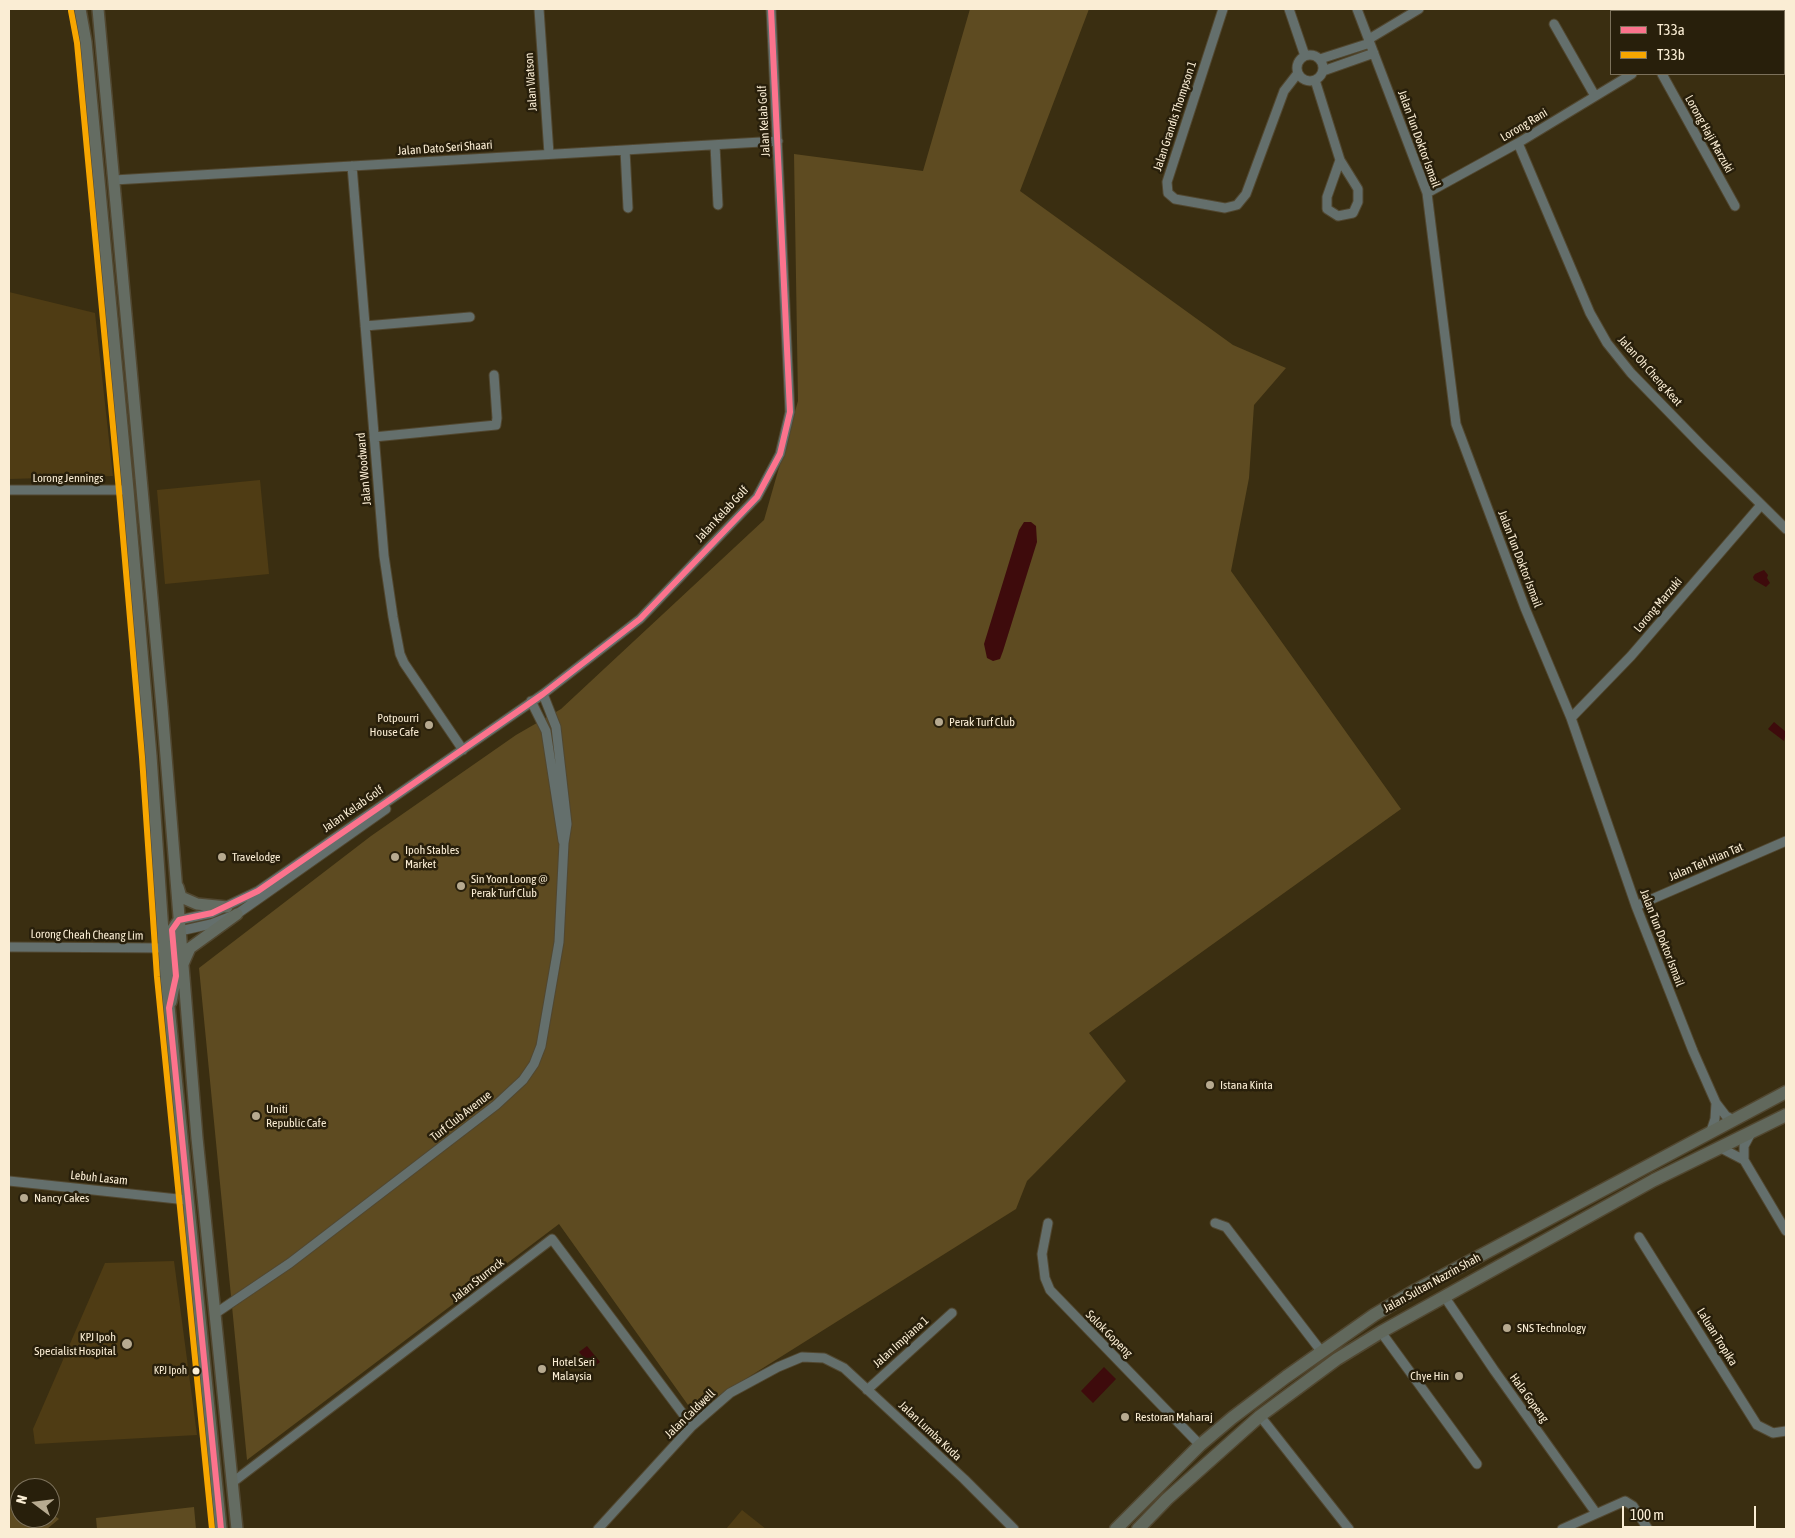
<!DOCTYPE html>
<html>
<head>
<meta charset="utf-8">
<style>
  body { margin:0 }
  #map { position:relative; width:1795px; height:1538px; overflow:hidden; background:#3a2e11; font-family:"Asap Condensed",sans-serif }
  canvas { display:block }
  .frame { position:absolute; inset:0; border:10px solid #faedd4; pointer-events:none }
  .legend { position:absolute; left:1610px; top:10px; width:175px; height:65px; box-sizing:border-box; background:#281f0b; border:1px solid #7c715b; margin:0; padding:6px 9px; list-style:none; font-size:15px; color:#faedd4 }
  .legend li { display:flex; align-items:center; gap:10px; height:25px }
  .legend b { width:25px; border:1px solid #7c715b }
  .north { position:absolute; left:10px; top:1478px; width:50px; height:50px; box-sizing:border-box; background:#281f0b; border:1px solid #7c715b; border-radius:50%; rotate:285deg; font-size:14px; font-weight:700; line-height:20px; text-align:center; color:#faedd4 }
  .north::after { content:''; display:block; margin:auto; width:18px; height:22px; background:#b7aa90; clip-path:polygon(50% 0,100% 100%,50% 72%,0 100%) }
  .scale { position:absolute; left:1622px; top:1506px; width:134px; height:22px; box-sizing:border-box; border:2px solid #faedd4; border-top:0; padding-left:6px; font-size:15px; line-height:18px; white-space:nowrap; color:#faedd4; -webkit-text-stroke:4px #281f0b; paint-order:stroke }
</style>
</head>
<body>
<div id="map">
<canvas width="1795" height="1538"></canvas>
<div class="frame"></div>
<ul class="legend">
<li><b style="height:6px;background:#fc738d"></b>T33a</li>
<li><b style="height:6px;background:#f7a600"></b>T33b</li>
</ul>
<div class="north">N</div>
<div class="scale">100 m</div>
</div>
<script>
const ctx = document.querySelector('canvas').getContext('2d');
ctx.lineJoin = 'round';
function fill(path, color) { ctx.fillStyle = color; ctx.fill(path, 'evenodd'); }
const poly = rows => new Path2D(rows.map(r => 'M' + r).join(''));
function trace(path, color, width, dash) { ctx.strokeStyle = color; ctx.lineWidth = width; ctx.lineCap = dash ? 'butt' : 'round'; ctx.setLineDash(dash || []); ctx.stroke(path); }
function label(font, color, halo, rows, align = 'center') {
  ctx.font = font + ' "Asap Condensed",sans-serif'; ctx.lineWidth = 5; ctx.setLineDash([]); ctx.textBaseline = 'middle'; ctx.strokeStyle = halo; ctx.fillStyle = color; for (const [text, x, y, turn = 0] of rows) {
    ctx.save(); ctx.translate(x, y); ctx.rotate((+turn || 0) * Math.PI / 180); ctx.textAlign = isNaN(turn) ? turn : align; if (halo) ctx.strokeText(text, 0, 0); ctx.fillText(text, 0, 0); ctx.restore();
  }
}
fill(poly([
  [9,292,95,313,113,476,9,479],
  [260,480,269,574,165,584,157,490],
  [174,1261,197,1435,35,1444,33,1429,105,1263],
  [742,1510,766,1529,726,1529]
]), '#4f3c14');
fill(poly([
  [970,9,1089,9,1020,191,1233,345,1286,368,1254,405,1249,478,1231,571,1401,809,1089,1033,1126,1081,1027,1181,1016,1209,693,1412,559,1224,247,1460,199,968,371,836,516,735,561,709,764,520,798,401,794,154,923,171],
  [20,1504,20,1518,50,1518,50,1512,59,1519,47,1529,9,1529,9,1507],
  [194,1507,196,1529,97,1529,96,1518]
]), '#5e4b21');
fill(poly([
  [1031,522,1036,526,1037,542,1003,651,1000,659,993,661,987,658,984,644,1019,530,1024,522],
  [1764,570,1768,575,1767,578,1770,583,1766,587,1754,580,1753,577,1755,574],
  [1774,722,1786,732,1784,741,1768,729],
  [587,1346,600,1362,592,1368,579,1352],
  [1104,1367,1116,1379,1093,1403,1081,1391]
]), '#3e0b0c');
const minor = poly([
  [539,9,549,154],
  [1223,9,1167,182,1168,193,1175,199,1225,208,1237,205,1246,194,1284,91,1298,73],
  [1289,9,1305,56],
  [1357,9,1427,193,1456,424,1525,608,1571,718,1636,906,1693,1051,1716,1103,1726,1116,1734,1120],
  [1731,11,1735,9],
  [1554,24,1595,96],
  [1369,39,1419,9],
  '1297 68a13 13 0 1 1 26 0a13 13 0 1 1-26 0Z',
  [1320,59,1370,43],
  [1323,71,1374,53],
  [1662,74,1735,206],
  [1315,80,1340,160,1358,189,1358,202,1353,213,1338,216,1327,209,1327,197,1340,160],
  [1518,143,1590,313,1607,343,1631,373,1702,446,1786,529],
  [715,145,718,205],
  [625,150,628,208],
  [352,166,384,556,393,617,400,654,404,663,463,750],
  [114,180,778,141],
  [1427,193,1518,143,1632,74],
  [365,326,470,317],
  [374,437,496,425,497,418,494,375],
  [9,490,128,490],
  [531,701,546,731,563,841],
  [1571,718,1631,656,1761,505],
  [1636,906,1786,841],
  [179,920,212,913,258,891,543,694,640,619,757,497,780,454,790,412,771,9],
  [180,931,211,924,237,914,386,809],
  [9,947,165,948],
  [1711,1131,1715,1119,1716,1103],
  [1721,1148,1744,1160,1786,1231],
  [1744,1160,1744,1146,1751,1133],
  [9,1181,187,1200],
  [1048,1223,1042,1254,1045,1278,1050,1290,1200,1445],
  [1215,1223,1226,1227,1321,1351],
  [1639,1237,1757,1425,1773,1433,1786,1431],
  [1444,1296,1494,1370,1596,1513],
  [216,1313,290,1263,496,1105,523,1080,534,1064,541,1046,559,942,564,843,567,824,556,727,543,694],
  [1381,1332,1477,1464],
  [867,1390,952,1313],
  [1260,1416,1349,1529],
  [233,1482,552,1239,692,1426],
  [598,1529,692,1426,730,1393,778,1367,802,1357,824,1358,844,1368,964,1479,1014,1529],
  [1562,1529,1625,1501,1633,1506,1648,1529]
]);
const major = poly([
  [80,9,86,42,128,490,151,756,166,976,221,1529],
  [98,9,162,707,197,1138,237,1529],
  [178,887,181,897,197,904,227,907],
  [183,964,190,948,237,914],
  [171,1002,176,976,172,930,179,920]
]);
const highway = poly([
  [1116,1529,1200,1445,1232,1418,1286,1377,1374,1315,1416,1290,1786,1092],
  [1138,1529,1167,1499,1260,1416,1337,1359,1381,1332,1654,1180,1786,1115]
]);
trace(minor, '#514730', 11);
trace(major, '#514730', 14);
trace(highway, '#514730', 15);
trace(minor, '#646f6c', 9);
trace(major, '#646c62', 11);
trace(highway, '#61685c', 12);
trace(poly([
  [221,1529,169,1008,176,976,172,930,179,920,212,913,258,891,543,694,640,619,757,497,780,454,790,412,771,9]
]), '#fc738d', 6);
trace(poly([
  [71,11,77,43,119,491,142,757,157,977,212,1529]
]), '#f7a600', 6);
for (const [x, y, r, color] of [
  [939,722,5,"#b7aa90"],
  [429,725,5,"#b7aa90"],
  [222,857,5,"#b7aa90"],
  [395,857,5,"#b7aa90"],
  [461,886,5,"#b7aa90"],
  [1210,1085,5,"#b7aa90"],
  [256,1116,5,"#b7aa90"],
  [24,1198,5,"#b7aa90"],
  [1507,1328,5,"#b7aa90"],
  [127,1344,6,"#b7aa90"],
  [542,1369,5,"#b7aa90"],
  [196,1371,4.5,"#faedd4"],
  [1459,1376,5,"#b7aa90"],
  [1125,1417,5,"#b7aa90"]
]) { const dot = new Path2D(); dot.arc(x, y, r, 0, 2 * Math.PI); ctx.fillStyle = color; ctx.fill(dot); trace(dot, '#281f0b', 2); }
label('11px', '#faedd4', '#281f0b', [
  ["KPJ Ipoh",187,1371]
], 'right');
label('12px', '#faedd4', '#281f0b', [
  ["Jalan Watson",531,82,-94],
  ["Jalan Grandis Thompson 1",1175,116,-72],
  ["Jalan Kelab Golf",764,121,-93],
  ["Lorong Rani",1524,125,-31],
  ["Lorong Haji Marzuki",1709,134,61],
  ["Jalan Tun Doktor Ismail",1419,139,70],
  ["Jalan Dato Seri Shaari",445,148,-4],
  ["Jalan Oh Cheng Keat",1650,371,48],
  ["Jalan Woodward",364,469,-95],
  ["Lorong Jennings",68,478],
  ["Jalan Kelab Golf",722,514,-47],
  ["Jalan Tun Doktor Ismail",1520,559,69],
  ["Lorong Marzuki",1658,605,-50],
  ["Jalan Kelab Golf",353,809,-35],
  ["Jalan Teh Hian Tat",1706,862,-23],
  ["Lorong Cheah Cheang Lim",87,935,1],
  ["Jalan Tun Doktor Ismail",1662,938,69],
  ["Turf Club Avenue",461,1116,-38],
  ["Lebuh Lasam",99,1178,6],
  ["Jalan Sturrock",478,1280,-38],
  ["Jalan Sultan Nazrin Shah",1432,1283,-29],
  ["Solok Gopeng",1109,1334,45],
  ["Laluan Tropika",1717,1337,58],
  ["Jalan Impiana 1",901,1342,-42],
  ["Hala Gopeng",1529,1398,54],
  ["Jalan Caldwell",690,1414,-44],
  ["Jalan Lumba Kuda",930,1431,43]
]);
label('12px', '#faedd4', '#281f0b', [
  ["Potpourri",419,718,"right"],
  ["House Cafe",419,732,"right"],
  ["Perak Turf Club",949,722],
  ["Ipoh Stables",405,850],
  ["Market",405,864],
  ["Travelodge",232,857],
  ["Sin Yoon Loong @",471,879],
  ["Perak Turf Club",471,893],
  ["Istana Kinta",1220,1085],
  ["Uniti",266,1109],
  ["Republic Cafe",266,1123],
  ["Nancy Cakes",34,1198],
  ["SNS Technology",1517,1328],
  ["KPJ Ipoh",116,1337,"right"],
  ["Specialist Hospital",116,1351,"right"],
  ["Hotel Seri",552,1362],
  ["Malaysia",552,1376],
  ["Chye Hin",1449,1376,"right"],
  ["Restoran Maharaj",1135,1417]
], 'left');
</script>
</body>
</html>
